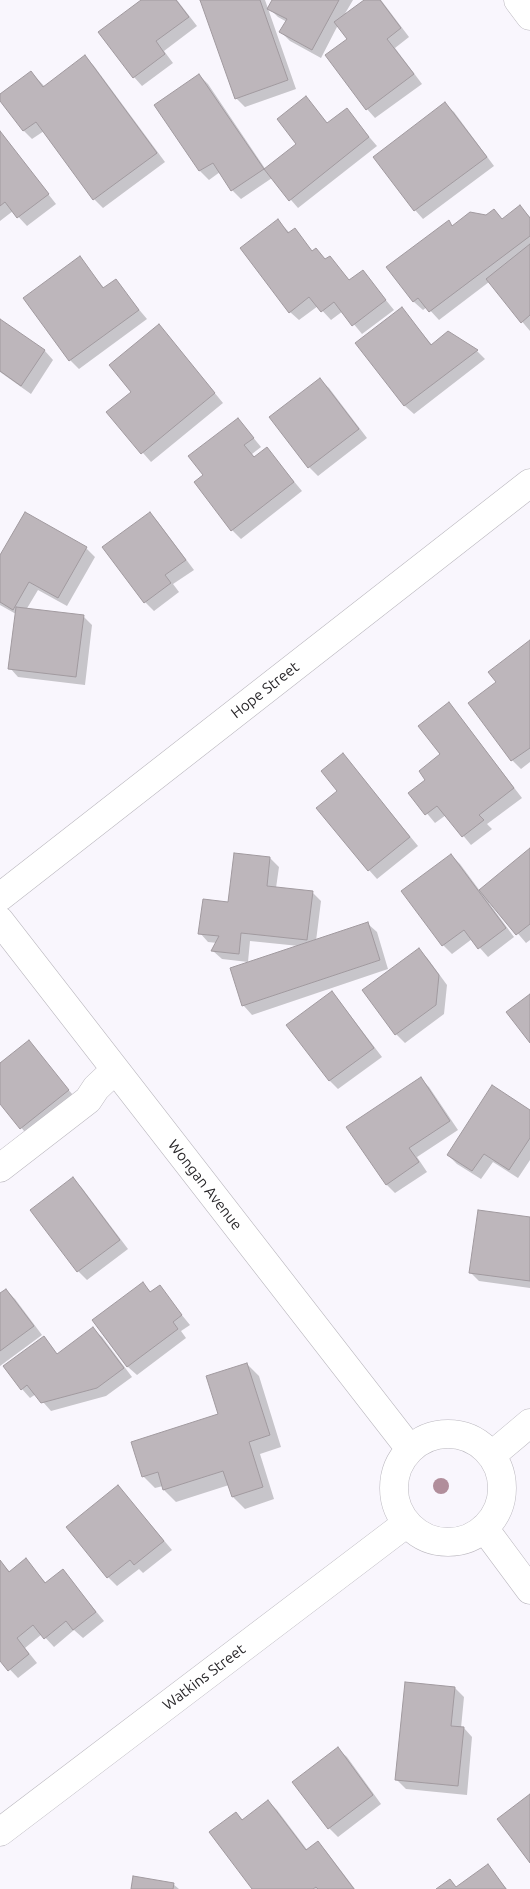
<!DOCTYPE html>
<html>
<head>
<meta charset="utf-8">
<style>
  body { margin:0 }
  canvas { display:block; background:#f9f6fd }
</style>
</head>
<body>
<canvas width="530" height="1889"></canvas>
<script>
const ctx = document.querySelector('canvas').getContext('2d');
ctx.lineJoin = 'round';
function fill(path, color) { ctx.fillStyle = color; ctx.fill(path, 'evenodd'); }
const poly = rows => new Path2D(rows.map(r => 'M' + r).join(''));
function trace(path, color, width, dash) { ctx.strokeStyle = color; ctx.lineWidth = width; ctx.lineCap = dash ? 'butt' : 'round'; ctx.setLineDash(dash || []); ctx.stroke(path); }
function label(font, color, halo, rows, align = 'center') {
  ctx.font = font + ' Ubuntu,sans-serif'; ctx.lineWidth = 5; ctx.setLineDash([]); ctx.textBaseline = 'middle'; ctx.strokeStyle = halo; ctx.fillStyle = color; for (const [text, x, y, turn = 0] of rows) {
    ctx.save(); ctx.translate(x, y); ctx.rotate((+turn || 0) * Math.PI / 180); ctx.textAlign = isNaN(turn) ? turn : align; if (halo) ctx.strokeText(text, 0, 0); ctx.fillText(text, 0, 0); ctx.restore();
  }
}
fill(poly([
  [144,0,177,0,197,26,164,51,173,63,142,86,134,77],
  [201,0,265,0,296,89,245,107,236,98],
  [273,0,353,0,343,17,366,0,381,0,409,37,395,48,422,84,375,118,367,109,349,39,338,25,321,58,290,41,281,32,287,22,278,17,269,8],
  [85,57,94,66,165,162,103,208,94,199,44,131,32,139,24,131,0,98,0,95,31,72,45,87],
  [199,75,208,84,266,170,298,144,314,107,328,124,346,110,377,146,298,208,272,178,241,199,232,190,220,172,209,180,200,171,155,105],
  [445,104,454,112,494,166,423,219,415,210],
  [0,132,56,204,27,226,13,211,0,221],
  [520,207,530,217,530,331,489,282,439,320,427,307,423,310,414,302,388,268,448,222,453,227,487,216,494,211,503,220],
  [278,221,290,233,295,230,313,252,316,250,326,260,330,257,350,281,363,272,394,310,362,334,343,311,331,320,318,306,299,320,290,312],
  [79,258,105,289,115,281,147,319,79,369,70,360,24,299],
  [402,309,432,345,448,333,477,351,485,359,414,414,405,406,357,343],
  [0,321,45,351,53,360,31,394,0,372],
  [167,335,223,403,151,462,107,412,133,392],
  [320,380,329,388,367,438,318,476,309,467,271,418],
  [238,419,261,447,252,454,255,458,267,449,302,491,241,539,232,530,205,475],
  [150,513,158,522,194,570,173,584,179,592,154,611,145,602],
  [86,548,95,557,67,606,38,590,26,610,83,616,92,625,85,685,18,677,10,668,16,614,0,605,0,558],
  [530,642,530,762,521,769,512,760,498,683],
  [449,704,457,713,522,798,487,824,492,829,471,845,446,815,435,823,410,793,427,780,442,754],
  [351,764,418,846,377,879,369,870,338,792],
  [530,850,530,940,526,943,491,902,489,903,514,937,488,957,472,939,452,954,443,945,451,855,460,864,480,891],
  [270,858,279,867,276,888,312,892,321,901,316,941,368,924,377,932,388,969,252,1015,244,1006,232,969,299,946,250,941,248,962,222,959,213,951,217,943,208,942,200,933,229,903],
  [419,950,428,959,447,985,444,1014,405,1043,396,1034],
  [331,993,340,1002,382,1057,338,1089,329,1080],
  [29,1042,77,1100,29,1137,0,1102,0,1065],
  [420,1078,429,1087,458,1130,417,1157,427,1172,395,1193,386,1184],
  [530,1111,530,1160,518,1178,493,1162,481,1179,457,1164,448,1155],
  [73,1179,82,1188,128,1249,87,1280,78,1271,32,1210],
  [530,1218,530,1288,479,1281,470,1272],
  [143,1284,152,1293,159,1287,190,1325,181,1331,186,1338,137,1375,128,1367,94,1321],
  [6,1290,15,1299,42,1335,0,1366,0,1295],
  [93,1329,102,1337,132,1377,106,1396,51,1411,36,1394,30,1398,22,1389,43,1338,58,1355],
  [247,1364,259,1376,281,1447,260,1454,274,1499,245,1509,233,1497,229,1485,176,1502,164,1490,163,1486,155,1488,143,1476,219,1415],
  [118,1486,172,1550,143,1573,139,1569,117,1586,108,1577],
  [26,1560,46,1583,63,1571,104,1621,83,1638,74,1630,54,1647,42,1634,25,1648,37,1663,18,1678,0,1659,0,1561,10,1572],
  [455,1688,464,1697,461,1728,464,1728,472,1737,467,1795,406,1789,397,1780],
  [338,1749,347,1757,381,1804,338,1837,329,1828],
  [268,1801,277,1810,308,1851,318,1843,326,1851,355,1889,254,1889,235,1813,243,1820],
  [487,1866,507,1889,438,1889,450,1880,457,1888],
  [173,1884,179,1889,133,1889]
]), '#0003');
const building = poly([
  [141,0,176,0,189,17,156,41,165,54,133,78,98,32,141,0],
  [200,0,260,0,288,80,235,99,200,0],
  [272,0,339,0,312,50,279,32,287,19,267,9,272,0],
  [364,0,380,0,401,28,387,39,414,74,366,110,325,55,347,39,334,22,364,0],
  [85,55,157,153,93,200,36,122,23,131,0,101,0,94,31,71,43,87,85,55],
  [199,74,264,169,231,191,213,163,199,171,154,105,199,74],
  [306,96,327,123,347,108,369,137,289,201,264,169,296,144,277,119,306,96],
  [445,102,487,157,414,211,373,157,445,102],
  [0,131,49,194,17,218,5,202,0,206,0,131],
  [520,205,530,218,530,236,429,312,418,298,413,302,386,267,449,220,452,226,470,212,486,215,494,209,502,219,520,205],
  [278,219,288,233,295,228,312,251,316,248,325,259,330,256,349,280,363,270,386,300,352,326,334,302,321,312,309,297,289,313,240,248,278,219],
  [530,244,530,315,521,323,486,279,530,244],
  [80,256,103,288,116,279,139,310,69,361,23,298,80,256],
  [402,307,431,345,448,331,478,350,404,406,355,343,402,307],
  [0,319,45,350,21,386,0,371,0,319],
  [159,324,215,393,141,454,106,412,131,392,109,365,159,324],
  [320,378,359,429,308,468,269,417,320,378],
  [238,418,254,438,244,445,254,457,267,447,294,482,231,531,194,482,203,475,188,456,238,418],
  [25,512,87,547,58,598,29,582,13,610,0,602,0,555,25,512],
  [150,512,186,560,165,575,171,583,144,603,102,547,150,512],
  [16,607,84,615,76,677,8,669,16,607],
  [530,640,530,748,511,761,468,703,496,682,488,672,530,640],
  [449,702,514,788,479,815,484,820,462,837,437,806,425,815,408,793,425,780,419,771,440,754,418,726,449,702],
  [343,753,410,837,368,871,316,808,337,791,321,771,343,753],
  [530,848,530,924,516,935,479,890,530,848],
  [234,853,270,857,267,886,313,891,307,940,241,933,239,954,211,951,219,936,198,934,203,899,228,902,234,853],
  [451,854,506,928,478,949,464,930,442,946,401,891,451,854],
  [368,922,380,960,242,1006,230,968,368,922],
  [419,948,439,975,436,1005,395,1035,362,990,419,948],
  [332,991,374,1048,329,1081,286,1025,332,991],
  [530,994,530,1043,506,1012,530,994],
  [29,1040,69,1090,20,1129,0,1104,0,1063,29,1040],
  [421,1077,450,1121,409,1148,419,1162,386,1185,346,1127,421,1077],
  [492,1085,530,1110,530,1138,509,1170,484,1154,472,1171,447,1155,492,1085],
  [73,1177,120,1240,77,1272,30,1210,73,1177],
  [478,1210,530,1217,530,1281,469,1273,478,1210],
  [143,1282,150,1292,160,1285,182,1315,173,1322,178,1329,127,1367,92,1320,143,1282],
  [6,1289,34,1326,0,1351,0,1293,6,1289],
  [93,1327,124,1368,97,1388,41,1403,27,1385,21,1390,3,1366,44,1336,57,1354,93,1327],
  [247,1363,270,1435,249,1442,263,1487,232,1497,223,1471,163,1490,158,1472,142,1477,131,1442,218,1414,206,1376,247,1363],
  [118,1485,164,1541,134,1565,130,1560,107,1578,66,1527,118,1485],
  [26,1558,45,1583,63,1569,96,1612,73,1630,66,1621,44,1639,33,1625,17,1638,29,1654,8,1671,0,1661,0,1560,9,1572,26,1558],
  [405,1682,455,1687,451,1726,464,1727,458,1786,395,1780,405,1682],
  [338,1747,373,1795,328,1829,292,1782,338,1747],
  [530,1794,530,1863,497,1819,530,1794],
  [268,1800,306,1850,318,1841,354,1889,318,1889,316,1887,313,1889,252,1889,209,1832,236,1812,242,1820,268,1800],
  [488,1864,506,1889,436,1889,450,1879,456,1887,488,1864],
  [133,1876,174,1883,173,1889,131,1889,133,1876]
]);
fill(building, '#bdb6bb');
trace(building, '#a19a9f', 1);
const street = poly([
  [518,0,530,16],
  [0,897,530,483],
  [0,921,410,1449],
  [0,1168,88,1100,96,1088,115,1070],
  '394 1488a54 54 0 1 1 108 0a54 54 0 1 1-108 0Z',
  [492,1455,530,1423],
  [484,1528,530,1590],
  [0,1832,407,1523]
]);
trace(street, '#bbb8bf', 29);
trace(street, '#fff', 28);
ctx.fillStyle = '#b18e9b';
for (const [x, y] of [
  [441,1486]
]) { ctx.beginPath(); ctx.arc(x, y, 8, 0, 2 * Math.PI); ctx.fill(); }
label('15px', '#29272a', '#fff', [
  ["Hope Street",265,690,-38],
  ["Wongan Avenue",205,1185,52],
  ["Watkins Street",204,1677,-37]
]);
</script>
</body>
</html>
